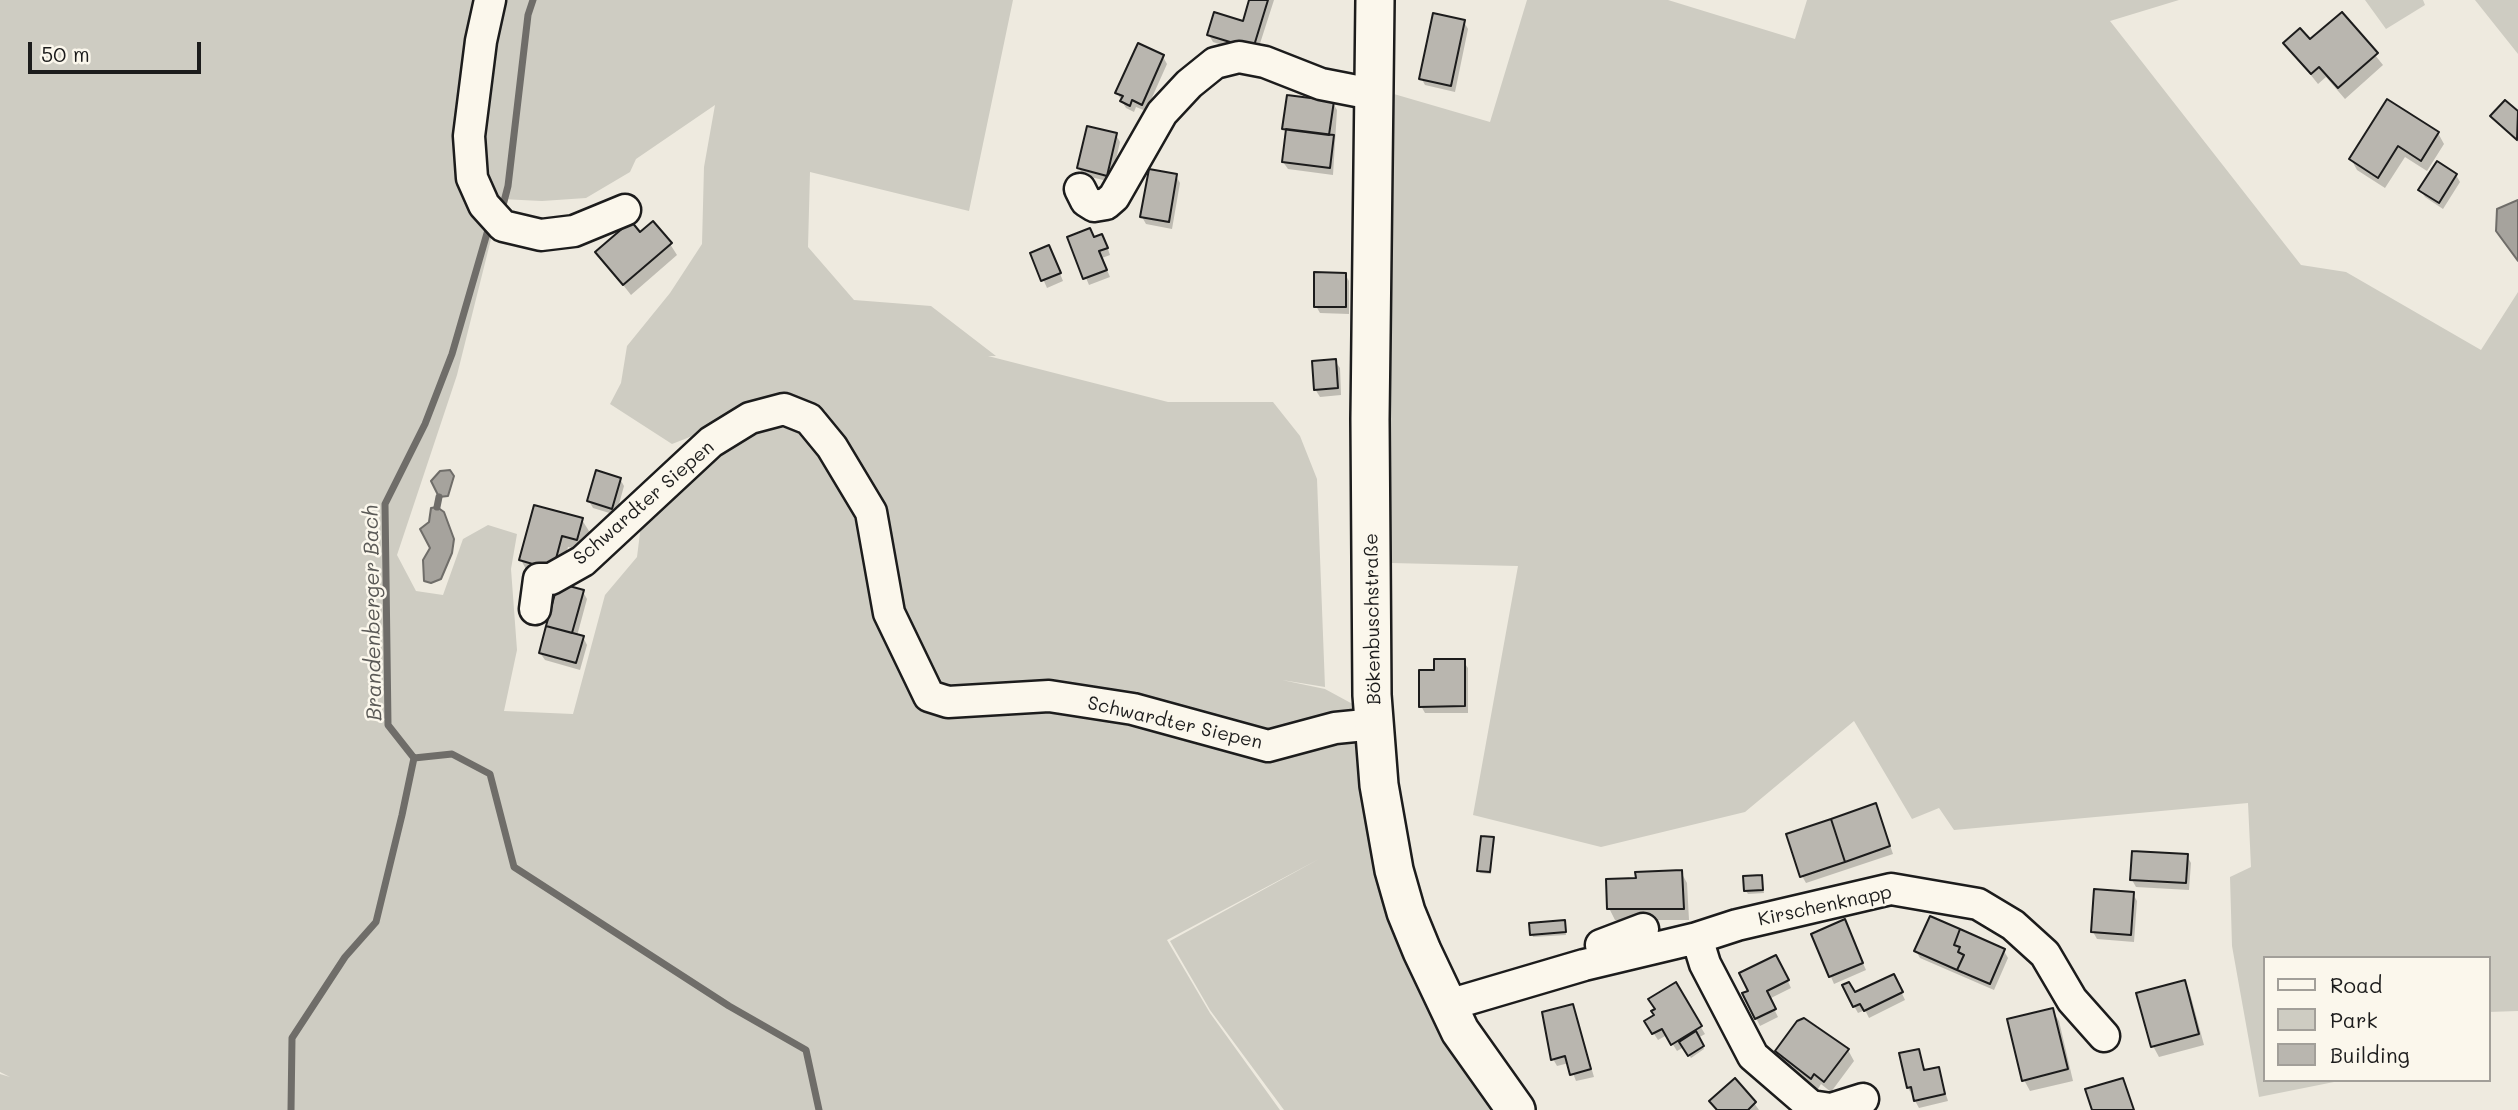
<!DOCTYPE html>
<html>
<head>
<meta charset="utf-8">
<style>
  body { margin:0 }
  #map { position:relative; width:2518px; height:1110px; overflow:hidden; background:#eeeadf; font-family:Mali,sans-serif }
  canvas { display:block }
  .legend { position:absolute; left:2263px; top:956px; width:228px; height:126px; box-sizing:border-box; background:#fbf7ec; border:2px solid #a29f99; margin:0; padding:9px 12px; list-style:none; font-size:21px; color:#1c1c1c }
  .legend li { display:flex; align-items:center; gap:14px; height:35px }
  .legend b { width:35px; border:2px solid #a29f99 }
  .scale { position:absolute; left:28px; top:42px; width:173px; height:32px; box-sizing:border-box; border:4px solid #1c1c1c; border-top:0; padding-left:9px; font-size:21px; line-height:24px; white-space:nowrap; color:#1c1c1c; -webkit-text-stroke:5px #fbf7ec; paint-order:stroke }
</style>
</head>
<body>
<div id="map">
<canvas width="2518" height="1110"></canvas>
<ul class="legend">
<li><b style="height:9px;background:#fbf7ec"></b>Road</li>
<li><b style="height:19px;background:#ceccc2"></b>Park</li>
<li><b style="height:19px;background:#b9b6af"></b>Building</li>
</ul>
<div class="scale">50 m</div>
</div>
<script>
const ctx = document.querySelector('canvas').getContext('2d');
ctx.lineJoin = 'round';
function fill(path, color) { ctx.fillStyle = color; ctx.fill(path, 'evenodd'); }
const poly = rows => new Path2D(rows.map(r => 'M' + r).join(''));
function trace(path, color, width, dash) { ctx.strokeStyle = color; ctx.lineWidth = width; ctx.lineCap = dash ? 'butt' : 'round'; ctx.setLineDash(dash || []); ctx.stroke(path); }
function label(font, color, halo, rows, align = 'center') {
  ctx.font = font + ' Mali,sans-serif'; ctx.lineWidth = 5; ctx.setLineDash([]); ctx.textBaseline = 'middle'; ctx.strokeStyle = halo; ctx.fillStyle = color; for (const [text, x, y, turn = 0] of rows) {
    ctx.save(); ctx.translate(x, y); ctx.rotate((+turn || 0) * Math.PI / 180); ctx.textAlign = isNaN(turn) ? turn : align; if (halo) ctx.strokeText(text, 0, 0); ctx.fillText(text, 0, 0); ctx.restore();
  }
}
fill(poly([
  [0,0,1013,0,969,211,810,172,808,247,854,300,931,306,996,356,988,356,1168,402,1273,402,1300,436,1317,479,1325,687,1282,680,1325,689,1360,708,1371,831,1500,1110,1284,1110,1210,1010,1170,941,1319,859,1167,940,1210,1013,1280,1110,0,1110,0,1074,10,1077,0,1072],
  [715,105,704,167,702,244,670,293,627,346,621,383,610,404,672,444,784,400,826,411,808,427,783,417,719,444,642,517,637,557,605,595,573,714,504,711,517,650,511,569,517,534,488,525,463,539,443,595,416,591,397,555,457,375,501,199,542,201,586,198,630,172,636,159],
  [1527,0,1668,0,1795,39,1807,0,2179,0,2110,21,2301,265,2346,272,2481,350,2518,292,2518,1011,2488,1012,2488,958,2264,958,2264,1080,2344,1080,2259,1097,2232,946,2230,877,2251,867,2248,803,1954,830,1939,808,1912,819,1854,721,1745,812,1601,847,1473,815,1518,566,1391,563,1387,92,1490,122],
  [2365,0,2423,0,2425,5,2386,29],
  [2475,0,2518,0,2518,54]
]), '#ceccc2');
const water = poly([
  [2518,200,2518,261,2496,231,2497,209,2518,200],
  [450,470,454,476,448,496,439,497,431,481,440,471,450,470],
  [437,507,444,512,454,539,452,553,441,579,431,583,424,581,423,560,430,548,420,529,429,522,431,508,437,507]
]);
fill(water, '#a6a39d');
trace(water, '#6f6d69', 2);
fill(poly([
  [1251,0,1274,0,1256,56,1213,42,1209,35,1244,23],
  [2342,14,2383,65,2345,99,2326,77,2318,84,2285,43,2310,42],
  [1464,22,1468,29,1455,92,1425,85,1421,78],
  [1139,46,1163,57,1167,64,1146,111,1136,107,1134,112,1126,108,1117,93],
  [1288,97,1333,103,1337,110,1333,175,1288,169,1283,162],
  [2505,102,2518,113,2518,142,2493,117],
  [2438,133,2444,144,2427,171,2405,157,2385,188,2357,170,2351,159],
  [1116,135,1120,142,1111,182,1083,175,1079,168],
  [2456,175,2460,182,2443,209,2425,197,2420,190],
  [1176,176,1180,183,1172,229,1146,224,1142,217],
  [640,234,670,244,677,255,631,295,597,252],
  [1069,238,1094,239,1106,243,1110,255,1102,258,1110,277,1089,285],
  [1032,254,1052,254,1063,281,1047,288],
  [1345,274,1349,281,1349,314,1320,313,1316,306],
  [1335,361,1340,368,1341,395,1320,397,1315,389],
  [620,479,624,486,616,515,593,508,589,501],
  [582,520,589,531,583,550,568,547,559,580,527,571,521,560],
  [583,592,587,599,577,636,583,637,587,645,580,670,545,660,540,653],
  [1463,661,1468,668,1468,713,1425,713,1421,706,1435,671],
  [1879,813,1893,854,1806,883,1802,876],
  [1493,839,1491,874,1480,873,1479,870],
  [2187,856,2191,863,2189,890,2136,887,2132,880],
  [1681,872,1687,883,1689,920,1615,920,1609,908,1637,880],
  [1761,877,1764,893,1748,894,1746,891],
  [2133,894,2137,901,2134,942,2097,939,2093,932],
  [1565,925,1566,935,1533,937,1532,934],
  [1848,929,1866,970,1834,984,1813,935],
  [1916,951,2004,951,2008,958,1994,990,1920,958],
  [1780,964,1791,988,1769,999,1778,1017,1760,1026,1744,994],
  [2184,982,2190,993,2204,1045,2159,1057,2153,1046],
  [1897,983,1905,1000,1869,1018,1865,1010,1858,1013,1854,1006,1854,994],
  [1675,985,1705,1034,1698,1038,1704,1049,1691,1058,1684,1047,1677,1051,1667,1035,1658,1040,1646,1022,1656,1016],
  [1573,1006,1594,1077,1576,1081,1569,1063,1557,1066,1553,1059],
  [2052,1010,2059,1021,2073,1081,2030,1091,2024,1080],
  [1848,1050,1854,1061,1831,1092,1821,1084,1818,1089,1783,1062,1777,1051],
  [1918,1051,1925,1072,1938,1069,1948,1101,1919,1108,1908,1088],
  [1711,1102,1754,1103,1759,1110,1716,1110]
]), '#0003');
trace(poly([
  [501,213,508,186,528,15,533,0],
  [437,507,439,497],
  [414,758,452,754,490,774,514,867,729,1006,806,1050,819,1110],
  [291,1110,292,1038,345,957,376,922,402,815,414,758,388,725,385,504,425,424,452,354,490,223]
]), '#6f6d69', 7);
const building = poly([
  [1249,0,1268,0,1253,49,1207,35,1214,12,1243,21,1249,0],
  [2342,12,2378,53,2338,88,2319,67,2311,74,2283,43,2300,28,2310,39,2342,12],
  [1433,13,1465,20,1451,86,1419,79,1433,13],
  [1138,43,1164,55,1142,105,1132,100,1130,106,1120,101,1123,96,1115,93,1138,43],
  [1287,95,1334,101,1329,135,1282,129,1287,95],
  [2387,99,2439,132,2421,161,2398,146,2378,178,2349,159,2387,99],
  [2505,100,2518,111,2517,140,2490,116,2505,100],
  [1087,126,1117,133,1107,176,1077,168,1087,126],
  [1286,129,1334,135,1330,168,1282,162,1286,129],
  [2437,161,2457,174,2439,203,2418,190,2437,161],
  [1149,169,1177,174,1169,222,1140,217,1149,169],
  [631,221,640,232,653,221,672,243,623,285,595,252,631,221],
  [1090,228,1094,237,1102,234,1108,248,1099,251,1107,270,1083,279,1067,237,1090,228],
  [1049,245,1061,273,1041,281,1030,253,1049,245],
  [1314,272,1346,273,1346,307,1314,307,1314,272],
  [1336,359,1338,388,1314,390,1312,361,1336,359],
  [596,470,621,478,612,509,587,501,596,470],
  [534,505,583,518,577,540,562,536,553,570,519,560,534,505],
  [558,583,584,590,572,633,546,626,558,583],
  [546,626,584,636,576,663,539,653,546,626],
  [1434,659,1465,659,1465,706,1419,707,1419,670,1434,670,1434,659],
  [1876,803,1890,846,1845,862,1831,819,1876,803],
  [1831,819,1845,862,1800,877,1786,834,1831,819],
  [1481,836,1494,837,1490,872,1477,871,1481,836],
  [2132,851,2188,854,2186,883,2130,880,2132,851],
  [1682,870,1684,909,1607,909,1606,879,1636,878,1635,872,1682,870],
  [1762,875,1763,890,1744,891,1743,876,1762,875],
  [2094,889,2134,892,2131,935,2091,932,2094,889],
  [1930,916,1960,929,1954,945,1960,947,1958,952,1964,955,1957,970,1914,951,1930,916],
  [1845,919,1863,963,1829,977,1811,934,1845,919],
  [1565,920,1566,932,1530,935,1529,923,1565,920],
  [1960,929,2005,949,1990,984,1957,970,1964,955,1958,952,1960,947,1954,945,1960,929],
  [1776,955,1789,980,1767,991,1776,1009,1755,1019,1742,993,1748,991,1739,973,1776,955],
  [1894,974,1903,992,1864,1011,1860,1004,1853,1007,1842,985,1849,982,1855,992,1894,974],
  [2185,980,2199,1034,2151,1047,2136,993,2185,980],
  [1676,982,1702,1026,1671,1045,1662,1029,1652,1034,1644,1021,1654,1015,1651,1011,1655,1009,1648,999,1676,982],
  [1573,1004,1591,1069,1570,1075,1565,1056,1551,1060,1542,1012,1573,1004],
  [2053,1008,2068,1069,2022,1081,2007,1019,2053,1008],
  [1804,1018,1849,1049,1824,1082,1814,1074,1811,1079,1775,1051,1797,1021,1804,1018],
  [1696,1031,1704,1046,1688,1056,1679,1042,1696,1031],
  [1919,1049,1924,1070,1939,1067,1945,1094,1914,1101,1911,1087,1907,1088,1899,1053,1919,1049],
  [1735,1078,1756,1102,1748,1110,1717,1110,1709,1101,1735,1078],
  [2123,1078,2134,1110,2092,1110,2085,1089,2123,1078]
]);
fill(building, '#b9b6af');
trace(building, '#1c1c1c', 2);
const minor = poly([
  [490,0,481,41,469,136,472,178,484,205,503,226,541,235,574,231,625,210],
  [1080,189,1086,201,1094,206,1106,204,1114,197,1162,113,1189,84,1215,63,1239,57,1265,62,1321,84,1372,94],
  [535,609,539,579,551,579,583,561,711,442,750,418,784,409,809,419,832,447,871,512,889,613,929,696,948,702,1049,696,1133,709,1268,746,1335,728,1375,724],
  [1697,938,1737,925,1891,889,1978,904,2013,925,2045,954,2072,1000,2104,1036],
  [1601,945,1643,929],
  [1445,1006,1584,965,1697,938,1705,964,1753,1056,1811,1106,1831,1109,1863,1099]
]);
const major = poly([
  [1375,0,1370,419,1372,695,1379,785,1394,870,1406,912,1422,951,1460,1031,1516,1110]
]);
trace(minor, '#1c1c1c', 35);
trace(major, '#1c1c1c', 42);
trace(minor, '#fbf7ec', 30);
trace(major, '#fbf7ec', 37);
label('19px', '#1c1c1c', '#fbf7ec', [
  ["Schwardter Siepen",644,503,-41],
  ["Bökenbuschstraße",1373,619,-91],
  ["Schwardter Siepen",1175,723,13],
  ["Kirschenknapp",1825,906,-12]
]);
label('italic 21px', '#5a5956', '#fbf7ec', [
  ["Brandenberger Bach",373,613,-91]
]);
</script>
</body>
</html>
